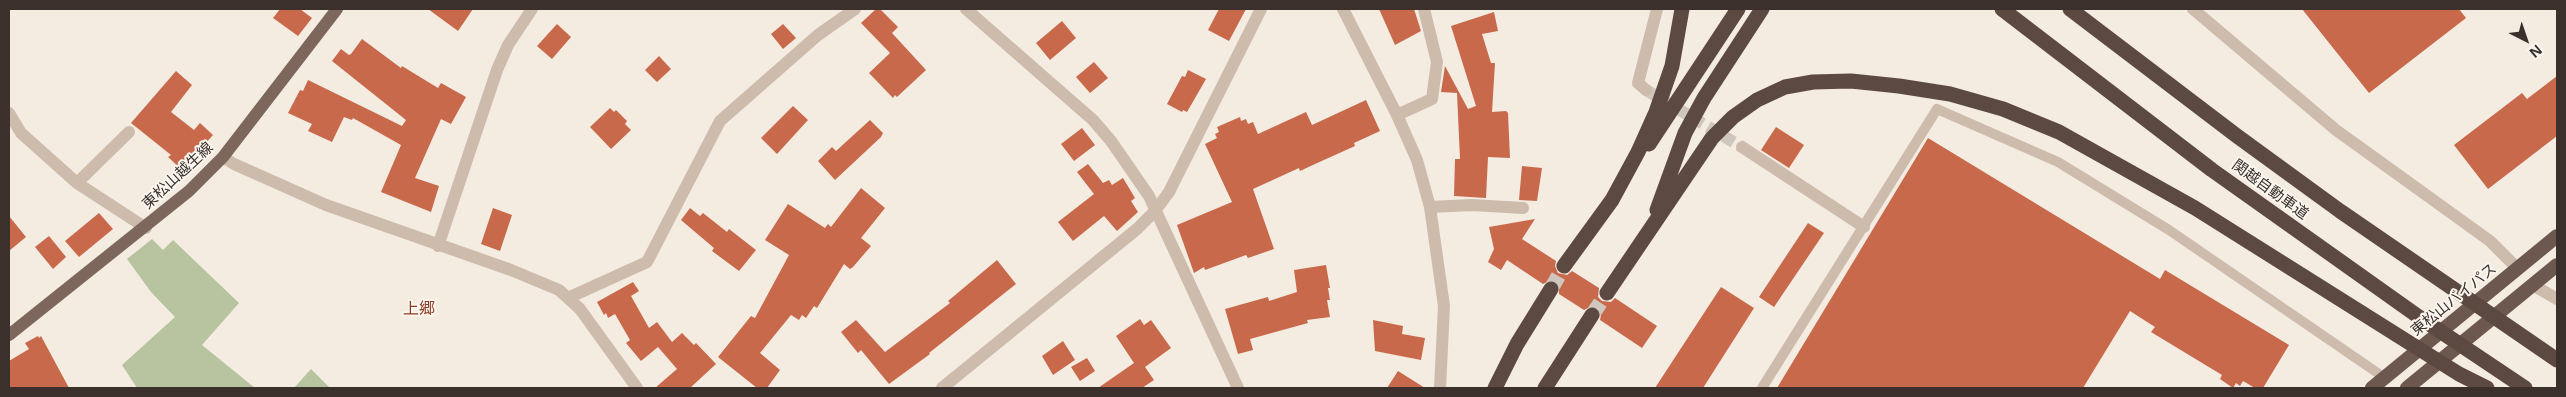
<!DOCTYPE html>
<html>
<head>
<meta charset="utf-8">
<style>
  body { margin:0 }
  #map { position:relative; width:2566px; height:397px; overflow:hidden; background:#f4ebe1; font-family:"Open Sans",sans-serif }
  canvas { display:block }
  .frame { position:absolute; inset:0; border:10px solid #3b302b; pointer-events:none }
  .north { position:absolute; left:2501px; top:15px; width:50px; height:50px; -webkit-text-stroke:4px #fbf5ee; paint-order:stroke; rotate:139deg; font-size:14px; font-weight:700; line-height:20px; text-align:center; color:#3b302b }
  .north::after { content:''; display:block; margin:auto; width:18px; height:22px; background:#3b302b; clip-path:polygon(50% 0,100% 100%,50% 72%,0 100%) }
</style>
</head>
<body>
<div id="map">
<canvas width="2566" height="397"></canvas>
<div class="frame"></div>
<div class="north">N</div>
</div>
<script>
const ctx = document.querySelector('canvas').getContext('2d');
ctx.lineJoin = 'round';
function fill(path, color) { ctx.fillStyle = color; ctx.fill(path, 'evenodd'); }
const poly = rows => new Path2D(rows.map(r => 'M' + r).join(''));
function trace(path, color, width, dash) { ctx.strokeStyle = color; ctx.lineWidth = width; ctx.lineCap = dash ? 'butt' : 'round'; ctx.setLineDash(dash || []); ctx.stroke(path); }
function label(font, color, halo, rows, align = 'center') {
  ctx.font = font + ' "Open Sans","Noto Sans JP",sans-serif'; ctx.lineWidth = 4; ctx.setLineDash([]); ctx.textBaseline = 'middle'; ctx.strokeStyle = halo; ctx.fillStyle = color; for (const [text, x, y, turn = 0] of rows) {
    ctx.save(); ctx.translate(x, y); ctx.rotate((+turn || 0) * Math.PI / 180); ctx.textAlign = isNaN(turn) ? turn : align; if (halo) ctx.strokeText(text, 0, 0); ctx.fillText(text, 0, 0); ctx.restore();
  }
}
fill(poly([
  [152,239,163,250,173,240,239,303,202,345,255,388,137,388,122,365,175,317,151,292,127,259],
  [311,369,330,388,294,388]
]), '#b8c4a0');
fill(poly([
  [280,9,300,9,312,18,298,36,273,18],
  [428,9,473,9,458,31],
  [876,9,880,9,898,27,892,33,926,70,897,97,895,95,893,98,869,73,890,53,861,23],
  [1219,9,1246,9,1229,41,1208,30],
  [1379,9,1414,9,1421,31,1395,45],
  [2302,9,2459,9,2466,18,2369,93],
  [1494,12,1498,31,1482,34,1491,63,1495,63,1492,112,1506,111,1508,113,1510,158,1488,157,1486,198,1454,196,1455,159,1460,159,1457,93,1441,92,1445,66,1468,109,1476,106,1451,26],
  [1062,21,1076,38,1050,60,1036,43],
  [557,24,571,37,552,59,537,46],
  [783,24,796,38,783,49,771,34],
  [362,39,401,68,402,66,438,88,441,83,466,97,451,124,441,119,415,178,439,186,431,212,381,192,401,145,353,118,352,120,344,117,332,142,308,131,312,124,288,113,300,90,303,91,308,80,402,126,406,120,332,61,341,49,349,55,351,54],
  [659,56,671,69,657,82,645,70],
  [1094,62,1108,78,1090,93,1076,77],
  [1188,70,1206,79,1187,112,1183,110,1182,112,1167,104,1182,76,1185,77],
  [176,71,192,85,171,112,194,130,200,123,213,135,182,170,168,157,171,155,131,123],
  [2557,76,2557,136,2488,189,2454,145,2522,93,2527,99],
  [1366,100,1380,131,1354,143,1355,146,1315,164,1300,171,1299,168,1253,189,1274,249,1248,258,1246,255,1205,270,1204,267,1194,273,1177,225,1232,202,1205,144,1217,138,1215,134,1219,132,1217,127,1240,117,1241,121,1246,119,1248,124,1253,122,1258,134,1306,112,1312,125],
  [793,106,808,120,777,154,761,138],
  [610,108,614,112,616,110,627,121,625,124,631,130,611,149,590,127],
  [870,120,883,133,881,137,835,180,818,161,832,147,836,151],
  [1776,127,1804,145,1789,168,1761,150],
  [1082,128,1095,145,1074,161,1061,144],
  [1928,138,2160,279,2165,270,2289,345,2263,388,2255,388,2243,381,2240,386,2236,383,2233,388,2220,379,2222,375,2151,332,2155,327,2130,311,2083,388,1777,388],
  [1088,164,1103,183,1109,180,1112,185,1123,178,1135,198,1131,201,1138,212,1117,231,1104,216,1073,241,1058,222,1094,194,1077,172],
  [1522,166,1542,168,1537,201,1519,200],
  [861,188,885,208,861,238,871,246,853,267,850,269,844,264,817,308,814,306,806,318,802,315,799,320,791,315,760,353,780,370,767,388,757,388,718,357,751,316,755,318,789,255,765,240,788,204,825,228,828,224,831,227],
  [493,208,512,215,500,251,481,244],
  [690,208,700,216,703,213,727,232,729,229,756,250,739,271,712,251,714,248,681,220],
  [99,213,113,229,79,257,65,241],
  [9,216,26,237,9,251],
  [1535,219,1522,239,1556,261,1555,266,1558,273,1567,275,1572,271,1599,288,1598,297,1602,301,1611,302,1615,298,1657,326,1642,348,1600,320,1601,315,1597,307,1592,306,1584,310,1559,294,1559,285,1555,281,1551,280,1543,284,1507,260,1501,270,1488,262,1494,249,1489,227],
  [1808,223,1824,233,1774,307,1759,297],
  [49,236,66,257,53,269,35,247],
  [997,260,1016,284,929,353,930,354,889,384,861,350,858,353,841,332,856,320,885,352,950,303,948,301,954,296],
  [1326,265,1330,288,1328,288,1330,300,1327,300,1330,317,1307,320,1308,323,1250,339,1253,350,1238,354,1225,309,1268,297,1269,301,1297,292,1294,270],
  [633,282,639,291,631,296,649,328,657,322,672,342,682,333,694,345,696,343,716,364,690,388,655,388,677,369,658,347,641,361,626,343,630,340,615,314,608,318,606,313,604,315,597,302],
  [1721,287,1754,308,1703,388,1655,388],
  [1140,319,1144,325,1151,320,1171,348,1145,367,1154,380,1142,388,1098,388,1134,363,1116,336],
  [1373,320,1403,326,1402,334,1425,338,1421,360,1375,351],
  [38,336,39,338,41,336,69,388,9,388,9,361,29,349,25,343],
  [1063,341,1075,360,1053,375,1042,356],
  [1087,358,1095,371,1080,381,1071,367],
  [1398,371,1425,388,1387,388]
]), '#c8694b');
trace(poly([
  [1646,90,1742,147]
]), '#cfc6bd', 12, [12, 6]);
trace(poly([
  [1551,289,1564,266],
  [1592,315,1607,293]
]), '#cfc6bd', 15, [15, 8]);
trace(poly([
  [1762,388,1937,109,2058,162,2169,230,2385,378]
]), '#cdbbac', 10);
trace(poly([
  [966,9,1093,120,1111,141,1149,196,1238,388],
  [2193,9,2336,130,2490,241,2518,269],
  [1646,90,1638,83,1657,9],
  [9,113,21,133,77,183,146,228],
  [1397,115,1432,99,1437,62,1424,9],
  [1742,147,1864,227],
  [77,183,129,132],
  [1430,207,1472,205,1523,208],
  [1155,211,1169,192,1261,9],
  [438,246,497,70,508,45,532,9],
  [2533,285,2557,299],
  [570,297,647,262,720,121,818,35,855,9]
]), '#cdbbac', 12);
trace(poly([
  [1343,9,1397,115,1417,160,1430,207,1444,306,1440,388],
  [223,157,234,164,326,205,511,270,559,290,580,309,637,388],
  [942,388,1137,229,1155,211]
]), '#cdbbac', 12);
trace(poly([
  [9,335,189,191,223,157,337,9]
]), '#7d675c', 12);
trace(poly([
  [2372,388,2557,236],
  [2407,388,2557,265]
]), '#6c584f', 14);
trace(poly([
  [2002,9,2212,170,2419,317,2525,388],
  [2070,9,2237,136,2340,211,2557,360],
  [1649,144,1738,9],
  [1657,210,1685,133,1704,98,1762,9],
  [1564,266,1612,200,1638,152,1656,112,1672,66,1682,9],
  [1607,293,1712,138,1733,117,1757,100,1785,87,1813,82,1851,81,1899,86,1950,94,2003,109,2059,132,2195,208,2459,374,2487,388],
  [1495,388,1517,344,1551,289],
  [1545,388,1592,315]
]), '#5c4a42', 15);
label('15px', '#3b302b', '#fbf5ee', [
  ["東松山越生線",178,176,-43],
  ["関越自動車道",2270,190,36],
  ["東松山バイパス",2454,300,-39]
]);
label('16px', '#8c3b22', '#fbf5ee', [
  ["上郷",419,309]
]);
</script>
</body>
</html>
